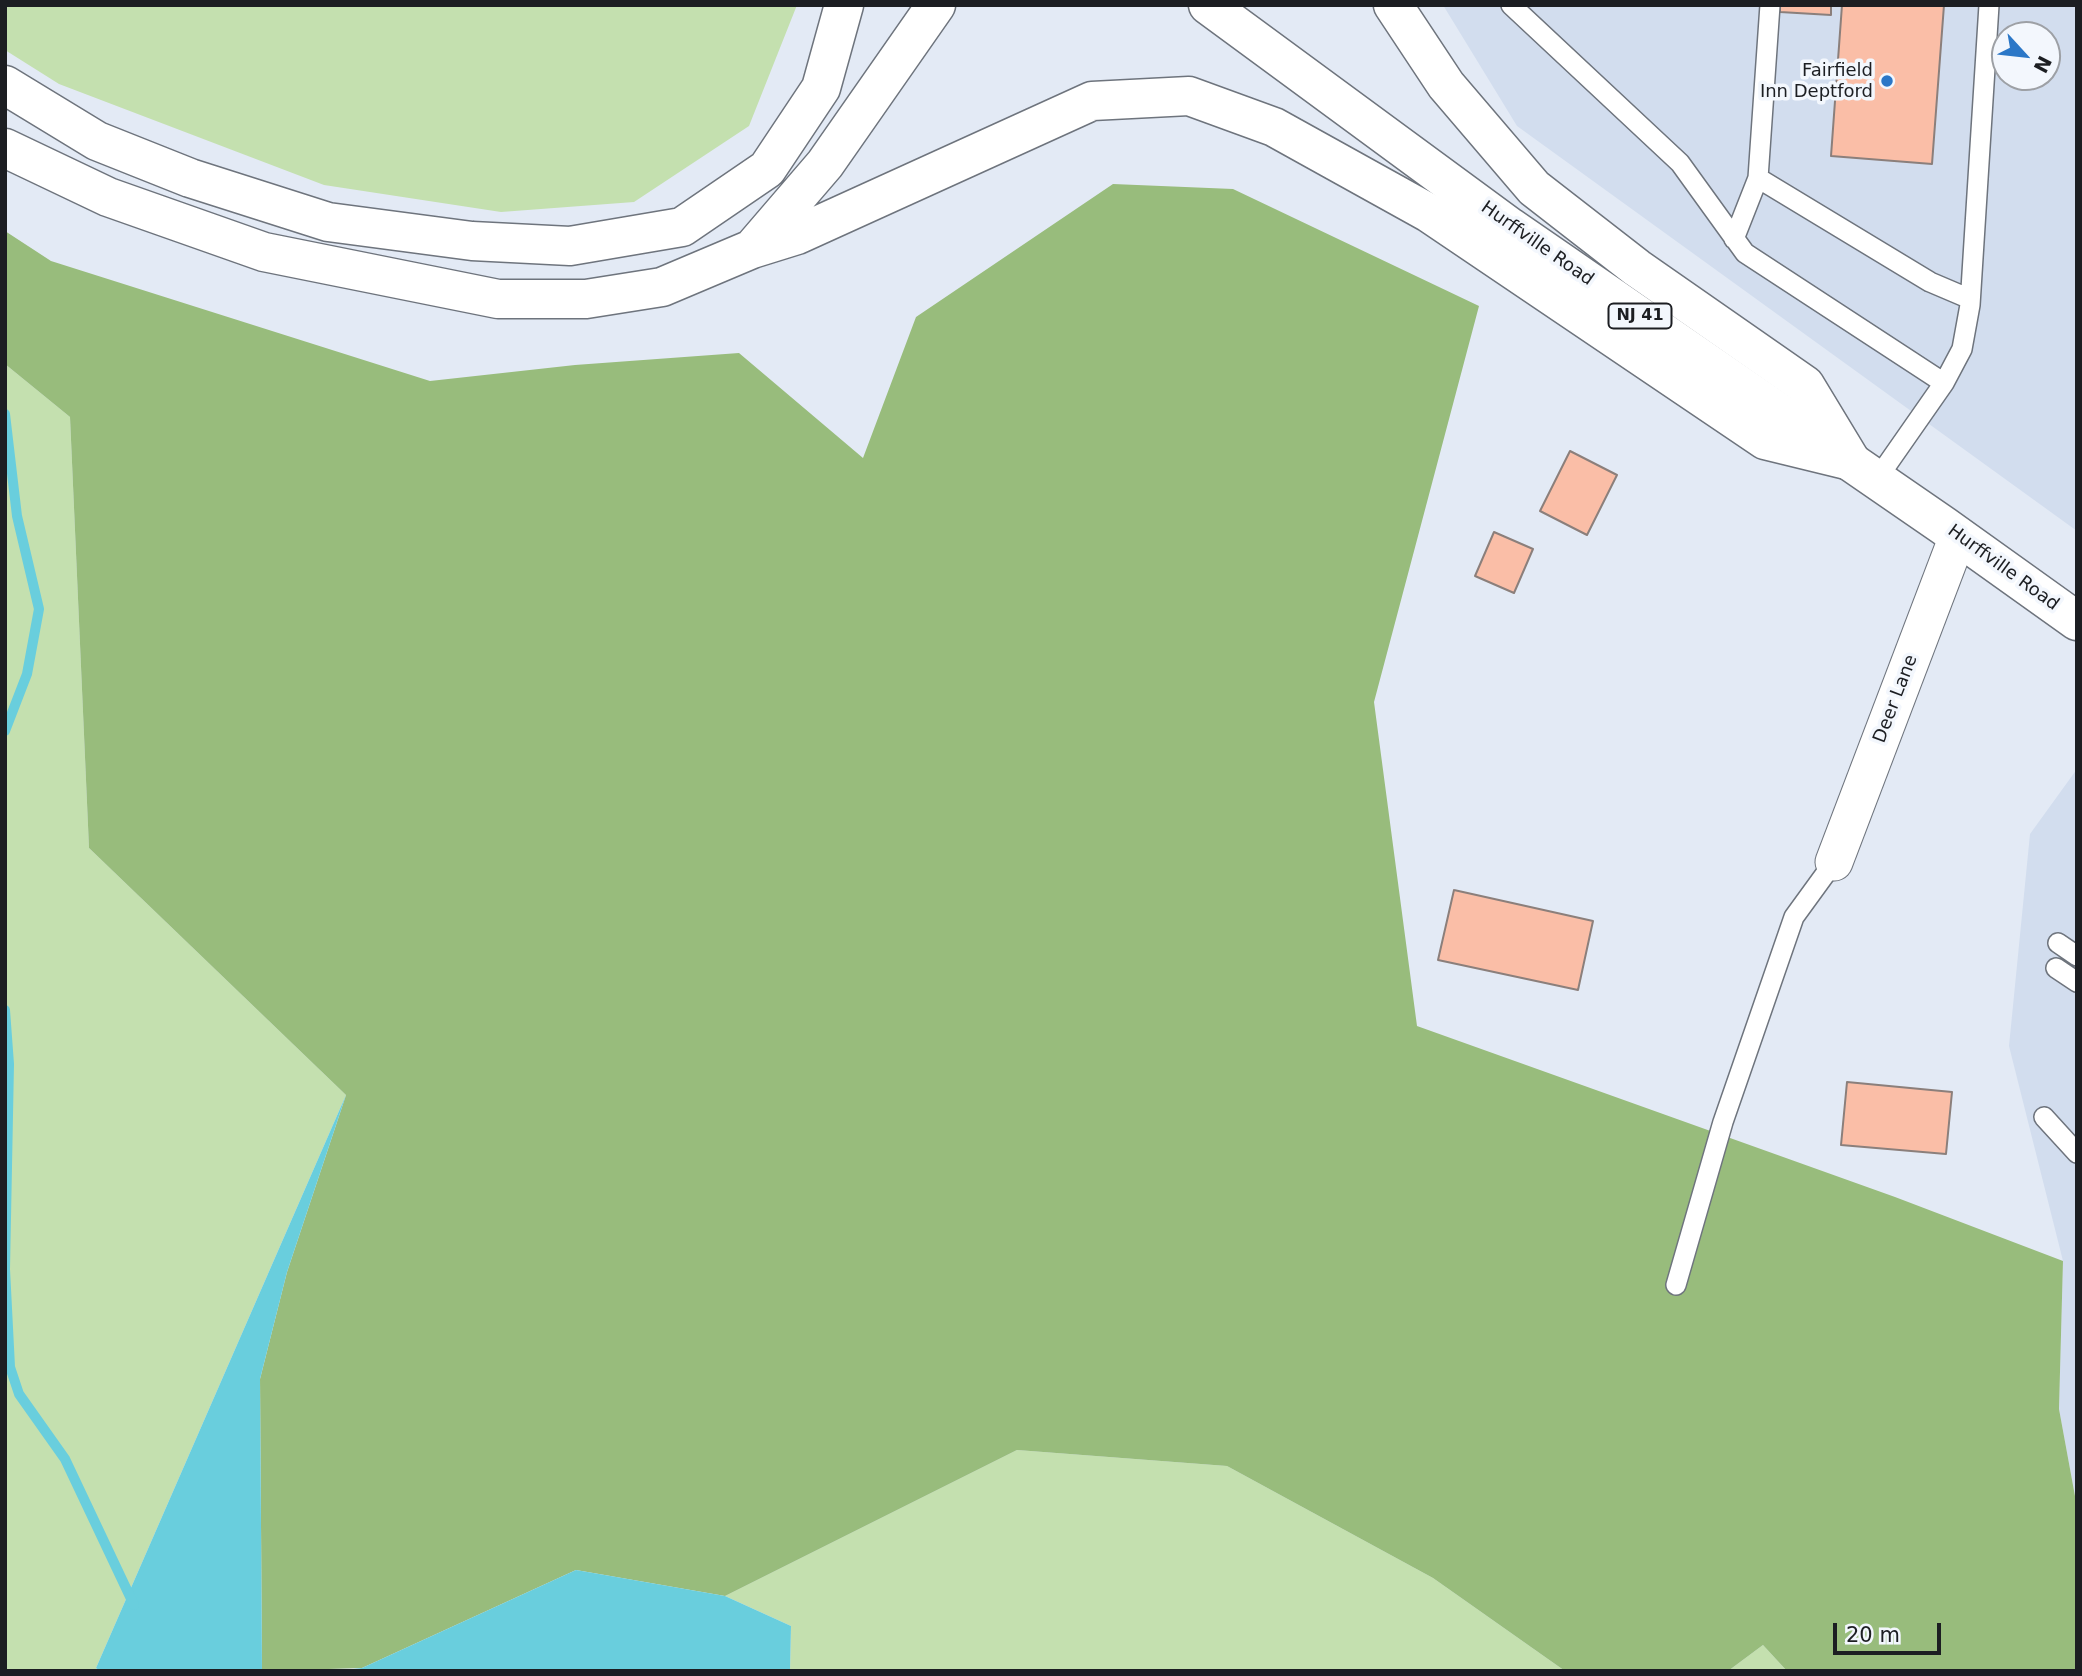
<!DOCTYPE html>
<html>
<head>
<meta charset="utf-8">
<style>
  body { margin:0 }
  #map { position:relative; width:2082px; height:1676px; overflow:hidden; background:#e3eaf5; font-family:"DejaVu Sans",sans-serif }
  canvas { display:block }
  .frame { position:absolute; inset:0; border:7px solid #1c1e22; pointer-events:none }
  .north { position:absolute; left:1991px; top:21px; width:70px; height:70px; box-sizing:border-box; background:#f3f7fd; border:2px solid #9da0a5; border-radius:50%; rotate:117deg; font-size:19px; font-weight:700; line-height:28px; text-align:center; color:#1c1e22 }
  .north::after { content:''; display:block; margin:auto; width:24px; height:32px; background:#2b77c7; clip-path:polygon(50% 0,100% 100%,50% 72%,0 100%) }
  .scale { position:absolute; left:1833px; top:1623px; width:108px; height:32px; box-sizing:border-box; border:4px solid #1c1e22; border-top:0; padding-left:9px; font-size:21px; line-height:24px; white-space:nowrap; color:#1c1e22; -webkit-text-stroke:5px #f3f7fd; paint-order:stroke }
</style>
</head>
<body>
<div id="map">
<canvas width="2082" height="1676"></canvas>
<div class="frame"></div>
<div class="north">N</div>
<div class="scale">20 m</div>
</div>
<script>
const ctx = document.querySelector('canvas').getContext('2d');
ctx.lineJoin = 'round';
function fill(path, color) { ctx.fillStyle = color; ctx.fill(path, 'evenodd'); }
const poly = rows => new Path2D(rows.map(r => 'M' + r).join(''));
function trace(path, color, width, dash) { ctx.strokeStyle = color; ctx.lineWidth = width; ctx.lineCap = dash ? 'butt' : 'round'; ctx.setLineDash(dash || []); ctx.stroke(path); }
function label(font, color, halo, rows, align = 'center') {
  ctx.font = font + ' "DejaVu Sans",sans-serif'; ctx.lineWidth = 7; ctx.setLineDash([]); ctx.textBaseline = 'middle'; ctx.strokeStyle = halo; ctx.fillStyle = color; for (const [text, x, y, turn = 0] of rows) {
    ctx.save(); ctx.translate(x, y); ctx.rotate((+turn || 0) * Math.PI / 180); ctx.textAlign = isNaN(turn) ? turn : align; if (halo) ctx.strokeText(text, 0, 0); ctx.fillText(text, 0, 0); ctx.restore();
  }
}
fill(poly([
  [1443,5,2077,5,2077,531,1517,126],
  [2005,35,2047,35,2047,77,2005,77],
  [2077,769,2077,1507,2059,1409,2063,1261,2009,1046,2030,834]
]), '#d2ddee');
fill(poly([
  [5,5,797,5,749,126,634,202,501,212,324,185,59,84,5,50],
  [5,364,70,417,89,848,346,1095,96,1668,100,1671,5,1671],
  [1017,1450,1227,1466,1433,1578,1565,1671,790,1671,791,1626,725,1596],
  [1763,1645,1787,1671,1728,1671]
]), '#c4e0af');
fill(poly([
  [1113,184,1233,189,1479,306,1374,702,1417,1026,1895,1197,2063,1261,2059,1409,2077,1507,2077,1671,1787,1671,1763,1645,1728,1671,1565,1671,1433,1578,1227,1466,1017,1450,725,1596,576,1570,362,1668,262,1671,260,1379,287,1272,346,1095,89,848,70,417,5,364,5,231,51,261,430,381,575,365,739,353,863,458,916,317]
]), '#98bc7c');
fill(poly([
  [346,1095,287,1272,260,1379,262,1671,100,1671,96,1668],
  [576,1570,725,1596,791,1626,790,1671,336,1671,362,1668]
]), '#69cedd');
trace(poly([
  [5,414,17,516,39,609,27,674,5,731],
  [5,1010,9,1064,5,1269,10,1367,19,1394,65,1459,134,1605]
]), '#69cedd', 10);
const building = poly([
  [1780,5,1831,5,1831,15,1780,12,1780,5],
  [1842,5,1944,5,1932,164,1831,156,1842,5],
  [1570,451,1617,475,1587,535,1540,511,1570,451],
  [1494,532,1533,549,1514,593,1475,576,1494,532],
  [1454,890,1593,921,1578,990,1438,960,1454,890],
  [1847,1082,1952,1092,1946,1154,1841,1145,1847,1082]
]);
fill(building, '#fabea7');
trace(building, '#8b7f7b', 2);
const lane = poly([
  [1511,5,1680,163,1745,253,1944,383],
  [1758,178,1770,5],
  [1734,239,1758,178,1930,282,1970,299],
  [1877,479,1944,383,1962,349,1970,305,1989,5],
  [2058,943,2077,956],
  [2056,968,2077,982],
  [2044,1117,2077,1153],
  [1676,1285,1723,1122,1794,917,1834,862]
]);
const street = poly([
  [1834,862,1958,536]
]);
const primary = poly([
  [1208,5,1510,227,1944,526,2077,621]
]);
const highway = poly([
  [1393,5,1446,85,1534,188,1637,268,1805,385,1851,461],
  [5,85,97,141,190,178,328,222,472,241,570,246,682,227,767,169,821,88,844,5],
  [5,148,108,197,264,252,498,299,586,299,662,287,752,249,797,235,1092,101,1189,96,1274,127,1429,213,1765,440,1851,461],
  [752,249,825,164,936,5]
]);
trace(lane, '#6e747d', 22);
trace(street, '#6e747d', 39);
trace(primary, '#6e747d', 41);
trace(highway, '#6e747d', 41);
trace(lane, '#fff', 19);
trace(street, '#fff', 37);
trace(primary, '#fff', 38);
trace(highway, '#fff', 38);
for (const [x, y, r, color] of [
  [1887,81,7,"#2b77c7"]
]) { const dot = new Path2D(); dot.arc(x, y, r, 0, 2 * Math.PI); ctx.fillStyle = color; ctx.fill(dot); trace(dot, '#f3f7fd', 2.5); }
for (const [x, y, w] of [
  [1640,316,63]
]) { const box = new Path2D(); box.roundRect(x - w / 2, y - 12.5, w, 25, 5); ctx.fillStyle = '#f3f7fd'; ctx.fill(box); trace(box, '#1c1e22', 2); }
label('bold 16px', '#1c1e22', null, [
  ["NJ 41",1640,316]
]);
label('18px', '#1c1e22', '#f3f7fd', [
  ["Fairfield",1873,71],
  ["Inn Deptford",1873,92]
], 'right');
label('18px', '#1c1e22', '#f3f7fd', [
  ["Hurffville Road",1537,244,35],
  ["Hurffville Road",2003,568,36],
  ["Deer Lane",1896,699,-69]
]);
</script>
</body>
</html>
